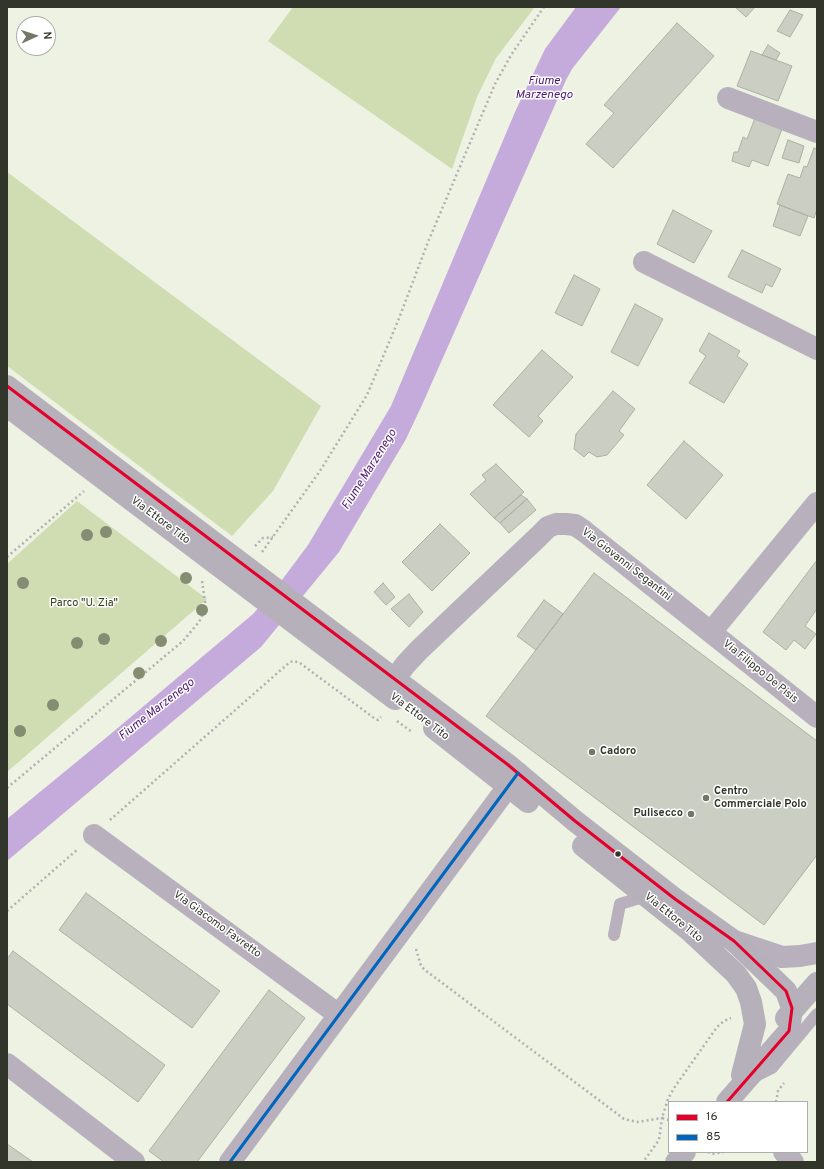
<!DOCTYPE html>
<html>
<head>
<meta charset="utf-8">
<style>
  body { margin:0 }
  #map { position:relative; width:824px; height:1169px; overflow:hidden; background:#edf2e2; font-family:Overpass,sans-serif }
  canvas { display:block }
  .frame { position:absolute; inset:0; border:8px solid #32352a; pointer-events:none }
  .legend { position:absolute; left:668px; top:1101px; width:140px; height:52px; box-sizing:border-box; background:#fff; border:1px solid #adaeaa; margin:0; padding:5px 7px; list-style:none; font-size:12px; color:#32352a }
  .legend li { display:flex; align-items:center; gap:8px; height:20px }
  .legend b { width:20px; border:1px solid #adaeaa }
  .north { position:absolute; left:16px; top:16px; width:40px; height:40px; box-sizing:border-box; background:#fff; border:1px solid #adaeaa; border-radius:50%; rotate:87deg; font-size:11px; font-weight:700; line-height:16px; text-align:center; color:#32352a }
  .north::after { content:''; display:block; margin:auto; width:14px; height:18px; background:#73776a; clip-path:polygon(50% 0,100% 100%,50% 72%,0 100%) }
</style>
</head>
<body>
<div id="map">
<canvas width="824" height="1169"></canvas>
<div class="frame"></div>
<ul class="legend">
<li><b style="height:5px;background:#e4002b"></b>16</li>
<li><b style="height:5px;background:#0065bd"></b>85</li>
</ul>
<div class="north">N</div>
</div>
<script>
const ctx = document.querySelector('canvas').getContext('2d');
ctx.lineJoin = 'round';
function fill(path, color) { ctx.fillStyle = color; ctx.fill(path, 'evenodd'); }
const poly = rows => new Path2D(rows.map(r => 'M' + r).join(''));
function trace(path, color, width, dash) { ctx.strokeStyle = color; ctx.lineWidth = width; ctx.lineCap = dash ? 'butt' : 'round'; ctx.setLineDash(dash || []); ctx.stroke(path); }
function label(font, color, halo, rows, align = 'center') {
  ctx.font = font + ' Overpass,sans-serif'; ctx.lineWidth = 3; ctx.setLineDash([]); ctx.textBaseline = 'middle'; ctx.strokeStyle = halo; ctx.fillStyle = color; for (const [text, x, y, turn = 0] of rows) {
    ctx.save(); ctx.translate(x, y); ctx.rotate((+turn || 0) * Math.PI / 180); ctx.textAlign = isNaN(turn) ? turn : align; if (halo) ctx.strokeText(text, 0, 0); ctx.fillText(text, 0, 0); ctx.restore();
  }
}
fill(poly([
  [293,7,535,7,496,58,477,97,452,169,268,41],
  [7,172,321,406,273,491,232,536,7,366],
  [77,501,207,599,7,772,7,564]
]), '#d0ddb3');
fill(poly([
  [576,7,621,7,572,69,566,80,422,405,406,439,339,552,261,647,7,861,7,819,113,732,253,614,276,588,308,545,391,406,515,112,545,49]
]), '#c5abdb');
const building = poly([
  [735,7,755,7,746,17,735,7],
  [790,10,803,15,790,37,777,31,790,10],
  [677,23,714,56,613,168,586,144,614,113,604,105,677,23],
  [768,45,780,53,776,60,762,55,768,45],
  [751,51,792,66,778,101,737,86,751,51],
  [755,118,782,129,768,166,752,160,749,167,732,161,734,152,738,152,743,137,747,139,755,118],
  [788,140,804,146,799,163,782,158,788,140],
  [814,148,817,149,817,209,814,218,777,204,788,174,800,178,804,166,807,167,814,148],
  [780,205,808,216,800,236,773,226,780,205],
  [673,210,712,231,694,263,657,244,673,210],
  [742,250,781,269,772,287,766,284,762,293,728,277,742,250],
  [574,275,600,289,582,326,555,313,574,275],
  [635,304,663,319,638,366,611,352,635,304],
  [709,333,740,351,737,356,748,364,724,403,689,383,706,356,699,351,709,333],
  [542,350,573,377,538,416,543,421,529,437,493,405,542,350],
  [613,391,635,409,619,431,624,435,607,455,597,457,589,452,584,457,574,449,576,434,613,391],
  [684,441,723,475,686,519,647,485,684,441],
  [496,464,524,492,494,518,470,494,486,480,482,475,496,464],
  [521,495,527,499,500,523,494,518,521,495],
  [527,499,536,510,509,533,500,523,527,499],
  [440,524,470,553,432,591,402,562,440,524],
  [817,560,817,609,805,626,816,634,805,649,794,640,786,650,763,632,817,560],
  [594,573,817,741,817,855,764,925,486,716,594,573],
  [383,583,395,597,386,605,374,592,383,583],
  [409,594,423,612,409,627,391,609,409,594],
  [544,600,563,614,536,650,517,636,544,600],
  [86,893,220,991,192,1028,59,930,86,893],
  [13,951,165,1065,138,1102,7,1004,7,959,13,951],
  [269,990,305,1018,197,1162,164,1162,149,1151,269,990],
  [7,1144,33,1162,7,1162,7,1144]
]);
fill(building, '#cbcfc3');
trace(building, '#acb0a3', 1);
trace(poly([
  [255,546,263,538,273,537],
  [262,552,320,471,367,395,398,321,428,242,495,84,511,55,544,7],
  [7,557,84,491],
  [397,721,412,732],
  [7,788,183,641,199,622,206,608,202,581],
  [110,820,290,662,294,661,300,663,374,718,378,720,381,717],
  [7,911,78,849],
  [416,949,421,966,425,970,624,1119,637,1122,662,1118,659,1140,643,1162],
  [776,1102,778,1091,784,1083],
  [669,1120,662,1118,668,1099,674,1088,717,1027,724,1021,731,1018],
  [708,1152,712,1154,724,1152]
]), '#b2aeb2', 2.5, [2, 3]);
trace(poly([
  [614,935,620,904,646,896],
  [756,1076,772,1068,817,1014]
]), '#b8b1bd', 12);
trace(poly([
  [728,98,817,132],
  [644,262,817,349],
  [711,632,817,503],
  [386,692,405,665,419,650,538,537,548,527,556,524,566,524,575,525,584,531,817,717],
  [94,835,339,1015],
  [734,941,782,957,800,956,817,953],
  [7,1064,134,1162],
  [784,1152,793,1162],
  [230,1162,518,773]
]), '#b8b1bd', 22);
trace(poly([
  [7,386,507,764,575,821,675,899,734,941,786,991,792,1008,789,1031,727,1102],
  [7,406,395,699],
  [434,728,528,802],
  [583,846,690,931,736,974,746,988,751,1002,755,1024,742,1075],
  [786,1018,817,983],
  [676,1162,685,1152]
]), '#b6b0ba', 22);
trace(poly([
  [7,386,507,764,575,821,675,899,734,941,786,991,792,1008,789,1031,727,1102]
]), '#e4002b', 3);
trace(poly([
  [230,1162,518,773]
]), '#0065bd', 3);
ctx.fillStyle = '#848c71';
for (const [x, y] of [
  [106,532],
  [87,535],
  [186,578],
  [23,583],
  [202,610],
  [104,639],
  [161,641],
  [77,643],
  [139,673],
  [53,705],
  [20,731]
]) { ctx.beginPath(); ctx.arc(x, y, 6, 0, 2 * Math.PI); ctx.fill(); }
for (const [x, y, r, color] of [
  [592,752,4,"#73776a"],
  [706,798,4,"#73776a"],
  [691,814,4,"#73776a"],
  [618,854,3.5,"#32352a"]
]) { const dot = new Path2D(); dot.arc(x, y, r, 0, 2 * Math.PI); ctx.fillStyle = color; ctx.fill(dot); trace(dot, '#fff', 1.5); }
label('11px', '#32352a', '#fff', [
  ["Via Ettore Tito",160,521,37],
  ["Via Giovanni Segantini",626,565,38],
  ["Via Filippo De Pisis",760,672,39],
  ["Via Ettore Tito",419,717,37],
  ["Via Ettore Tito",673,918,39],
  ["Via Giacomo Favretto",217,925,36]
]);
label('11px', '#2f3914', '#fff', [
  ["Parco \"U. Zia\"",84,604]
]);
label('bold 11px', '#32352a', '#fff', [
  ["Cadoro",600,752],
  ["Centro",714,792],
  ["Commerciale Polo",714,805],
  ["Pulisecco",683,814,"right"]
], 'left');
label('italic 12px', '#4e1872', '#fff', [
  ["Fiume",544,82],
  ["Marzenego",544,96],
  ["Fiume Marzenego",370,470,-58],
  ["Fiume Marzenego",157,710,-38]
]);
</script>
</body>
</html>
